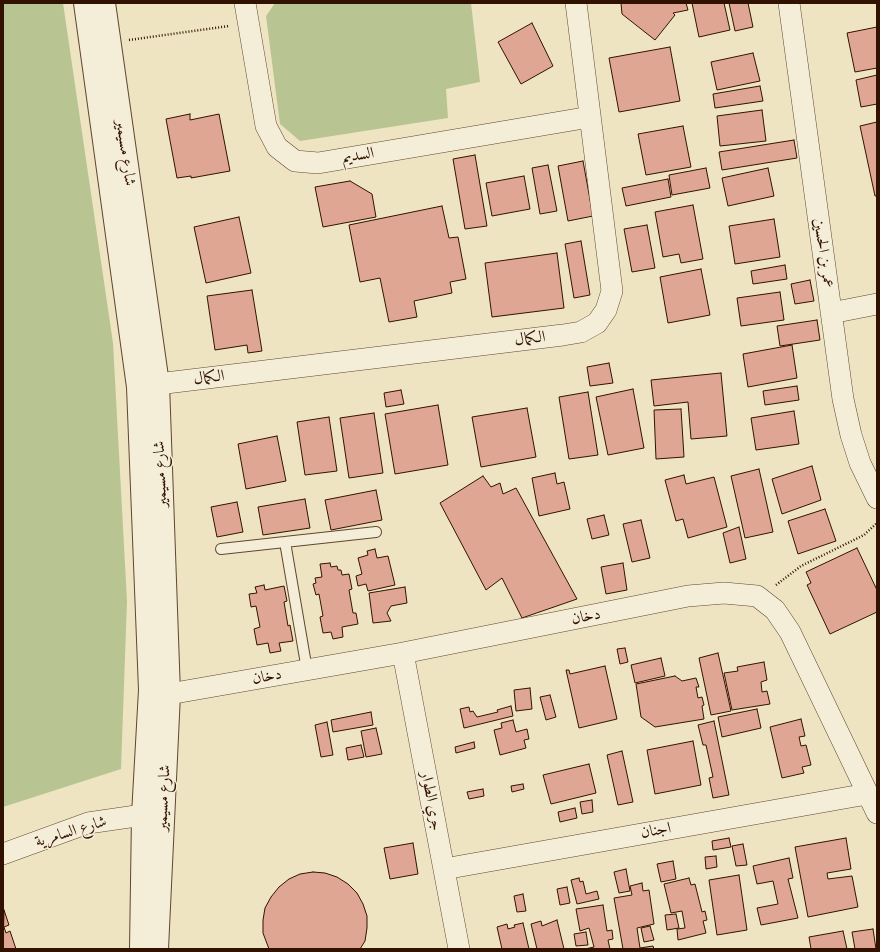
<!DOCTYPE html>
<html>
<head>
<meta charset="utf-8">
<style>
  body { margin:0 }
  #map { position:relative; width:880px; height:952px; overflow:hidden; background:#eee4c2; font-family:"IM FELL Great Primer",serif }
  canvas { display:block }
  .frame { position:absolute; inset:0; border:4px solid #311201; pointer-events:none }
</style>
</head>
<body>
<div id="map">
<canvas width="880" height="952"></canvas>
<div class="frame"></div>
</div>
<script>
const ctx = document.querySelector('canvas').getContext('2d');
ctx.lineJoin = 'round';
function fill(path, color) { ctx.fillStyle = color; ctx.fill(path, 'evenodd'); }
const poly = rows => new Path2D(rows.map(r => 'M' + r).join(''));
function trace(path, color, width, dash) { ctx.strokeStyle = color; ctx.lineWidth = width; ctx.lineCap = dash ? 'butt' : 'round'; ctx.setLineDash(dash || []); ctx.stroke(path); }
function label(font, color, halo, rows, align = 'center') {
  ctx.font = font + ' "IM FELL Great Primer",Amiri,serif'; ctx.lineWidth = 3; ctx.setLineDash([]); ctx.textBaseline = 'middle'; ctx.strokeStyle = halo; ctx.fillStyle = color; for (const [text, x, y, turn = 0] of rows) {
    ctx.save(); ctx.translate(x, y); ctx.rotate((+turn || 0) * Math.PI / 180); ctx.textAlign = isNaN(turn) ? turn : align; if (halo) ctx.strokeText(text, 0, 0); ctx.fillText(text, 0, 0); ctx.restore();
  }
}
fill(poly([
  [3,3,63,3,113,343,127,601,121,769,3,807],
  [275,3,471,3,480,82,446,89,448,118,300,141,280,124,266,16]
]), '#b9c493');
const building = poly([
  [621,3,686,3,688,10,673,13,675,15,655,40,622,14,621,3],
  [692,3,724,3,730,30,699,37,692,3],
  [729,3,748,3,753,27,735,31,729,3],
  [532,23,553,66,521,84,498,42,532,23],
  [877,27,877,68,855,72,847,33,877,27],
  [670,47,680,101,619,112,609,58,670,47],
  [753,53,760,81,717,90,711,62,753,53],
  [877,75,877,104,861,107,856,80,877,75],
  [760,86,763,101,715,108,713,94,760,86],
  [762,110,766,141,720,146,717,116,762,110],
  [190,114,190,120,219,114,230,171,191,178,191,176,177,178,166,119,190,114],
  [877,122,877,196,875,196,860,126,877,122],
  [683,126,691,167,646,175,638,134,683,126],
  [794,140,797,158,722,170,719,152,794,140],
  [475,155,487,226,465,229,453,159,475,155],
  [583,161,593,216,568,221,558,166,583,161],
  [548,165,557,211,540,214,532,168,548,165],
  [706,168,710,188,672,195,669,175,706,168],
  [768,168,774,196,728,206,722,178,768,168],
  [524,176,530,209,492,216,486,183,524,176],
  [668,179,671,197,626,206,622,188,668,179],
  [350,181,372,194,376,217,323,227,315,187,350,181],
  [693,205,703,259,681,263,679,254,663,257,655,212,693,205],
  [442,206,449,238,458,237,466,279,450,282,452,293,414,301,417,317,389,322,380,278,360,282,349,225,442,206],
  [239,217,251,273,206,283,194,227,239,217],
  [774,219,780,257,735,264,729,226,774,219],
  [647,225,655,268,632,272,624,229,647,225],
  [581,241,590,295,574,298,565,244,581,241],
  [557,253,564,308,492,317,485,263,557,253],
  [785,265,787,279,753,284,751,271,785,265],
  [701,269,710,315,668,323,660,277,701,269],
  [810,280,814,301,795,304,791,284,810,280],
  [252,290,262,351,248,353,247,345,215,350,207,296,252,290],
  [780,292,784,320,741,326,737,298,780,292],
  [817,320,820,340,780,346,777,326,817,320],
  [792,345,797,378,748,387,743,354,792,345],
  [609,363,613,383,590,386,587,367,609,363],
  [721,373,727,436,691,439,688,402,654,406,651,380,721,373],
  [797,386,799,400,765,405,763,391,797,386],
  [633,389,644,448,608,455,596,397,633,389],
  [401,390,404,404,386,407,384,393,401,390],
  [588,392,598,455,569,459,559,397,588,392],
  [438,405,448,465,395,474,385,414,438,405],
  [527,408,536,457,481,467,472,417,527,408],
  [681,409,684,457,656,459,654,410,681,409],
  [794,411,799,444,756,450,751,418,794,411],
  [374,413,383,473,349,478,340,418,374,413],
  [329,417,337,471,305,475,297,422,329,417],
  [277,436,286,481,246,489,238,444,277,436],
  [812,466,821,500,782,514,772,479,812,466],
  [759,469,773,532,745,538,731,476,759,469],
  [555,473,557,484,564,482,570,509,539,516,532,478,555,473],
  [684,475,686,484,714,477,727,527,688,538,683,519,676,521,665,480,684,475],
  [483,476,491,487,500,483,503,494,516,488,577,599,522,618,502,578,486,590,440,503,483,476],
  [376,490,382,520,331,530,325,500,376,490],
  [305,499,310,528,263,535,258,507,305,499],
  [237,502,243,532,217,537,211,507,237,502],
  [825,509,836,541,798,554,788,521,825,509],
  [604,515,609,535,592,539,587,519,604,515],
  [641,520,650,558,632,562,623,524,641,520],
  [739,527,746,559,730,563,723,533,739,527],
  [857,548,877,590,877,612,830,634,807,585,811,583,806,572,857,548],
  [375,549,377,558,388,556,395,585,368,591,366,584,358,586,356,576,362,574,358,558,368,555,367,551,375,549],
  [330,563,331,567,337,566,338,570,341,570,342,575,349,574,352,589,349,590,353,613,356,613,358,624,342,627,343,637,333,639,331,632,323,633,320,617,323,616,319,594,316,595,313,584,316,583,315,578,322,577,320,564,330,563],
  [623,563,627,590,606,594,601,567,623,563],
  [264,585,265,590,284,586,287,601,284,602,288,626,290,625,293,641,279,643,281,651,270,653,268,643,257,645,254,629,260,627,256,606,251,607,249,594,257,593,255,587,264,585],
  [405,587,407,603,391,606,387,613,391,621,373,623,369,593,405,587],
  [625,648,628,662,620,664,617,649,625,648],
  [718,653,731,711,711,715,699,658,718,653],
  [661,658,665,676,635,683,631,665,661,658],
  [764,662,767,680,761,682,762,692,767,691,770,704,732,710,724,673,738,671,737,667,764,662],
  [605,666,617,719,579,728,566,670,569,670,570,674,605,666],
  [675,676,682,681,696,678,699,687,696,687,698,698,702,697,704,705,702,706,704,719,655,727,641,717,636,684,675,676],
  [530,688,532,709,516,711,514,690,530,688],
  [550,695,556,717,546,720,540,697,550,695],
  [511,706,513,716,464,728,460,709,469,707,470,712,473,711,477,717,498,712,497,710,511,706],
  [757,709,761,728,722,737,718,717,757,709],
  [371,712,373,725,333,732,331,720,371,712],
  [801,719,805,736,799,737,801,746,806,745,811,765,802,767,804,773,782,778,770,727,801,719],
  [513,720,516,732,527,729,529,739,524,740,526,748,500,755,494,730,502,728,501,723,513,720],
  [714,721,729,795,713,798,709,778,713,777,706,745,703,745,698,725,714,721],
  [327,722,333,755,321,757,315,725,327,722],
  [376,728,382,754,366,757,361,731,376,728],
  [693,741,701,785,655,794,647,750,693,741],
  [474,742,475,748,456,753,455,747,474,742],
  [361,745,364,757,348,760,346,748,361,745],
  [622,751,633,802,618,805,607,755,622,751],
  [589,764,596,793,551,804,543,775,589,764],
  [523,784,524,789,512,792,511,786,523,784],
  [483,789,484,796,469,799,467,792,483,789],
  [592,800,593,812,582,814,580,802,592,800],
  [575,808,577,818,560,822,558,812,575,808],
  [729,838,731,847,713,850,712,841,729,838],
  [846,838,851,869,827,873,828,879,852,876,858,907,808,917,795,847,846,838],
  [413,843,418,874,390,879,384,848,413,843],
  [743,844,747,865,736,866,732,846,743,844],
  [716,856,717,867,706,869,705,857,716,856],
  [789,858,793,878,788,879,798,918,761,925,757,908,778,904,773,881,757,884,753,866,789,858],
  [673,861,676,879,661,882,657,864,673,861],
  [626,869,630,891,619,893,614,872,626,869],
  [313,872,325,873,337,877,348,884,357,893,363,904,367,916,367,928,365,941,360,949,269,949,263,933,263,920,265,908,271,897,279,887,289,879,300,874,313,872],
  [739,875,747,930,717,935,709,880,739,875],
  [579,878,580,882,583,881,586,894,597,891,599,899,577,904,571,880,579,878],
  [689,878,691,885,695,884,702,912,705,911,707,920,703,921,706,933,678,940,677,929,685,928,682,911,671,913,664,884,689,878],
  [642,883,643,891,649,890,654,924,637,928,640,948,653,946,654,949,623,949,614,898,632,895,630,886,642,883],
  [567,887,570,903,560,905,557,889,567,887],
  [523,894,526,911,517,912,514,896,523,894],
  [603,905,607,931,612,930,613,939,608,940,610,949,585,949,594,947,589,928,580,931,576,909,603,905],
  [4,910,9,925,4,927,6,933,10,931,16,949,3,949,4,910],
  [676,914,679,928,667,930,665,915,676,914],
  [557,920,564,949,537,949,531,924,541,921,542,926,557,920],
  [523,923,529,949,502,949,497,927,507,924,508,929,515,927,514,925,523,923],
  [650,926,654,940,644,942,641,928,650,926],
  [873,929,876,949,855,949,852,932,873,929],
  [843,931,847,949,811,949,809,937,843,931],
  [586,932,588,945,576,946,574,934,586,932]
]);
fill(building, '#dfa694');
trace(building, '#311201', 1);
const service = poly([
  [285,542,307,670],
  [221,549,376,532]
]);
const minor = poly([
  [245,3,266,126,277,147,295,161,318,163,590,117],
  [789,3,843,399,851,435,860,463,877,498],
  [831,313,877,304],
  [141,386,563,335,581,332,597,323,606,310,612,291,576,3],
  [403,653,459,949],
  [151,691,169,694,403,653,688,596,724,593,757,596,775,610,790,632,877,813],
  [3,854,88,823,143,815,160,815],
  [444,869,867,794]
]);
const tertiary = poly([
  [85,3,138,387,150,690,143,815,141,949],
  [104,3,158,384,169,694,157,949]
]);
trace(service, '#604631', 12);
trace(minor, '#604631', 22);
trace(tertiary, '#604631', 24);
trace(poly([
  [129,40,229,26],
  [776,585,801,566,864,535,877,523]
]), '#311201', 2.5, [1, 2]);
trace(service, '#f4edd7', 10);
trace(minor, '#f4edd7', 21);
trace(tertiary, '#f4edd7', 22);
label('16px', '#311201', '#f4edd7', [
  ["شارع مسيمير",125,153,82],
  ["السديم",358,156,-10],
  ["عمر بن الحسين",823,253,82],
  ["الكمال",530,339,-7],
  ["الكمال",209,378,-7],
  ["شارع مسيمير",161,474,-92],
  ["دخان",586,617,-11],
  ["دخان",267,677,-10],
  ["شارع مسيمير",164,798,-87],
  ["جري الطوار",431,801,79],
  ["اجنان",656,831,-10],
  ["شارع السامرية",71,832,-17]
]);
</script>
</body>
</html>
